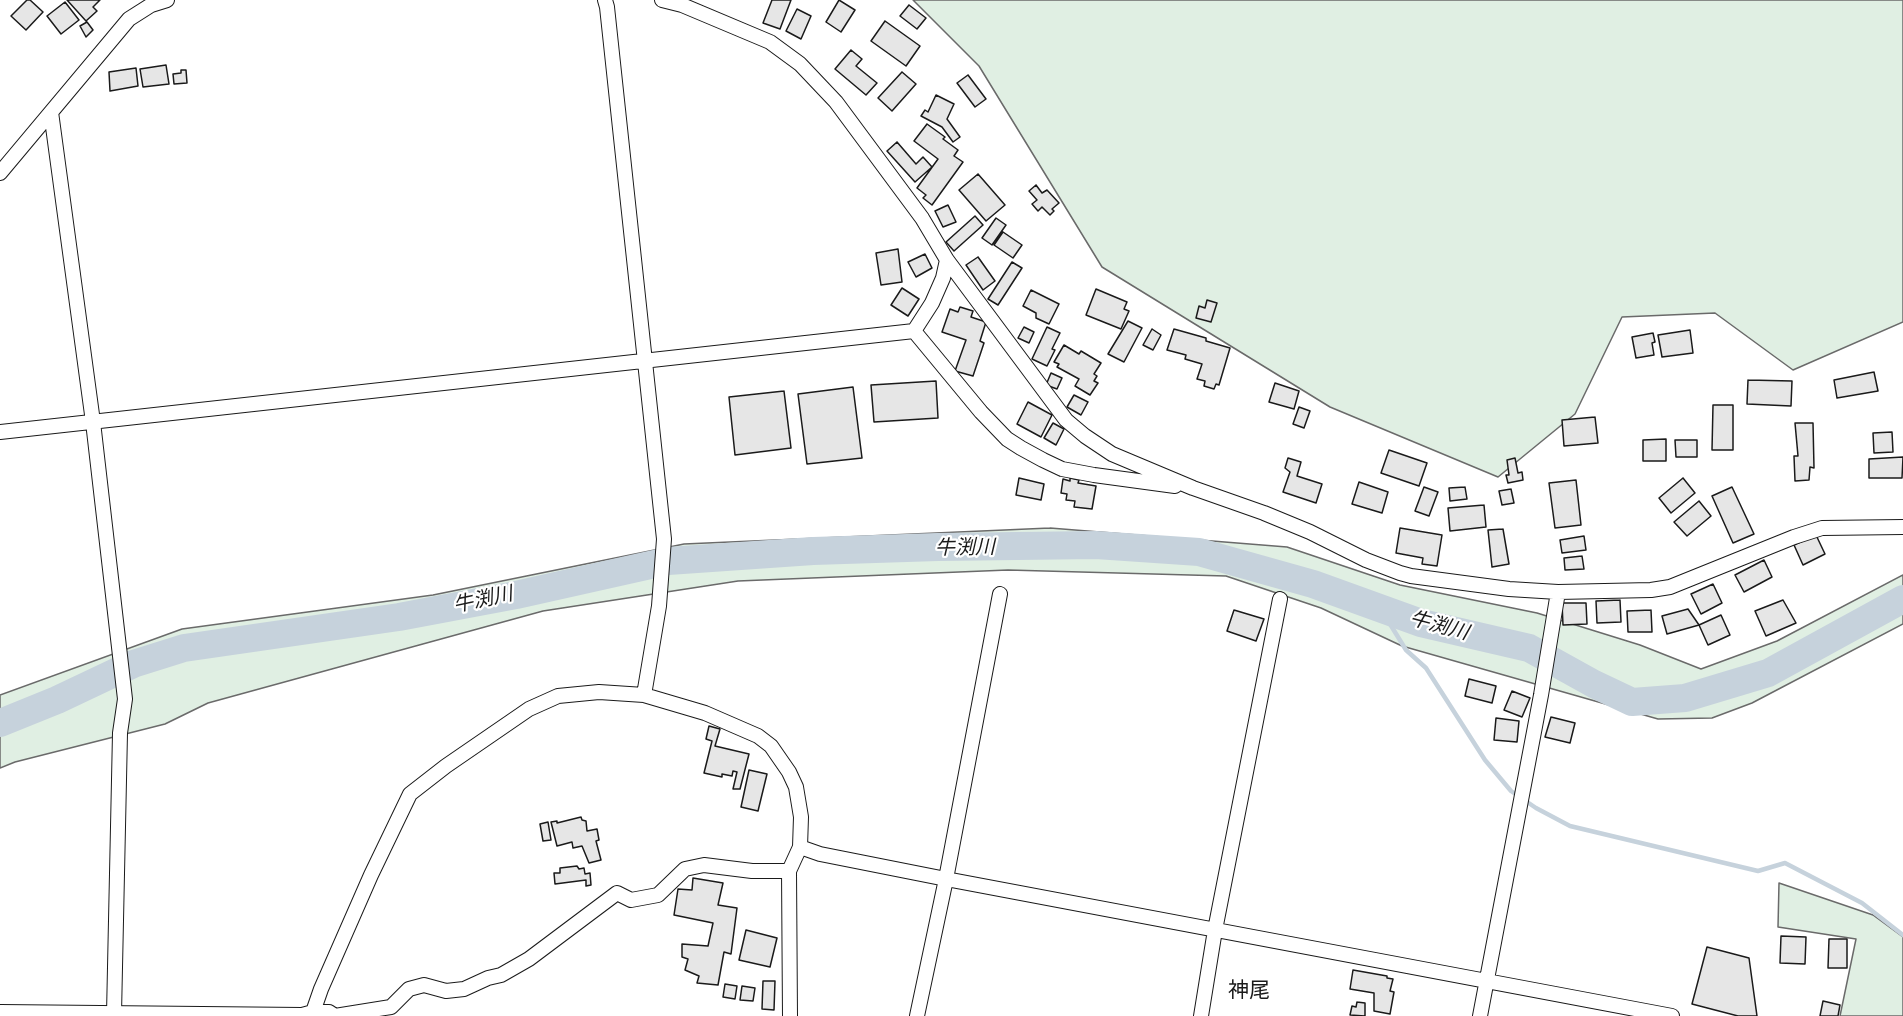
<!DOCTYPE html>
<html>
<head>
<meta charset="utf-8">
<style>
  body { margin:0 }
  canvas { display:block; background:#fff }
</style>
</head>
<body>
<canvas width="1903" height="1016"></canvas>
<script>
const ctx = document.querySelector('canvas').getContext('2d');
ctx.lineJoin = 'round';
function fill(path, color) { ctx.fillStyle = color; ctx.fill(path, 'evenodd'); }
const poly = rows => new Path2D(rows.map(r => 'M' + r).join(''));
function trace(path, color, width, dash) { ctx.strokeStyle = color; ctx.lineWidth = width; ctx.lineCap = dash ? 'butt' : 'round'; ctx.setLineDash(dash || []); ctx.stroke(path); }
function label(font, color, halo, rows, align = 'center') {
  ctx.font = font + ' Figtree,"Noto Sans JP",sans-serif'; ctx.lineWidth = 4.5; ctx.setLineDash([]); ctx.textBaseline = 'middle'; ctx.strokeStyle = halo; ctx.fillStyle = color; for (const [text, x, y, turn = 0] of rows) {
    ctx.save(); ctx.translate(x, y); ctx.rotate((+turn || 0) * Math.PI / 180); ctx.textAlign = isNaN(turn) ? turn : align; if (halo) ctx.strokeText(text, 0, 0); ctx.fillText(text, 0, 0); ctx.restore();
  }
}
const green = poly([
  [913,0,1903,0,1903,322,1793,370,1715,313,1622,317,1575,414,1498,477,1330,407,1102,267,979,66,913,0],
  [1050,528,1287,547,1400,585,1537,613,1640,645,1701,669,1777,641,1903,575,1903,624,1752,703,1712,718,1658,719,1402,646,1321,608,1226,576,1008,570,738,581,543,611,208,703,165,724,15,762,0,768,0,695,182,629,433,595,684,544,1050,528],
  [1779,883,1873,915,1903,937,1903,1016,1840,1016,1856,939,1778,927,1779,883]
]);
fill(green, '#e0efe3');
trace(green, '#6a6a6a', 1.5);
trace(poly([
  [1391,611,1390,624,1406,650,1426,668,1485,760,1511,791,1536,808,1570,826,1758,871,1785,863,1862,903,1903,935]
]), '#c6d2dc', 4.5);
trace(poly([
  [0,723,57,700,133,664,184,648,399,617,516,595,668,561,813,551,938,547,1096,545,1199,552,1313,584,1421,623,1529,648,1594,684,1632,702,1685,698,1768,673,1903,599]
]), '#c6d2dc', 28);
const building = poly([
  [27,0,30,0,43,12,26,30,11,16,27,0],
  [67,0,100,0,93,7,97,11,86,21,67,0],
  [772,0,791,0,780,29,763,23,772,0],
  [839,0,855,10,841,32,826,22,839,0],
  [65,2,79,20,61,34,47,16,65,2],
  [909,5,926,18,917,29,900,16,909,5],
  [797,9,811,16,801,39,786,31,797,9],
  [885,21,920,46,906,66,871,41,885,21],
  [87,22,93,30,86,37,80,26,87,22],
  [851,50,862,59,856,66,877,83,866,95,835,69,851,50],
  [166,65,169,84,143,87,140,69,166,65],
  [136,68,138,86,110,91,109,72,136,68],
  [181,70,186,70,187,83,174,84,173,74,181,73,181,70],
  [902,72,916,84,892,111,878,98,902,72],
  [968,75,986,99,975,107,957,83,968,75],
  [936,95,954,104,947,119,960,137,953,142,942,127,921,116,925,110,928,112,936,95],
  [927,124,945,137,943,139,958,150,954,156,963,162,932,205,923,198,926,195,917,188,938,159,914,141,927,124],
  [897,142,916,164,923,157,932,167,915,182,887,151,897,142],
  [978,174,1005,205,986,221,959,190,978,174],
  [1036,185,1042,193,1047,190,1059,203,1052,209,1054,211,1050,215,1042,207,1038,211,1032,204,1037,200,1029,191,1036,185],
  [948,205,956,222,943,227,935,211,948,205],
  [975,216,983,225,954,251,946,242,975,216],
  [996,218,1006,225,992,245,982,238,996,218],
  [1003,232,1022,245,1013,258,994,245,1003,232],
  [898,249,902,282,881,285,876,253,898,249],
  [925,254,932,268,916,277,908,262,925,254],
  [978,257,995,281,983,290,966,265,978,257],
  [1012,262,1022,268,998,305,988,299,1012,262],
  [902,288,919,299,908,316,891,305,902,288],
  [1096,289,1127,302,1124,309,1129,311,1121,329,1086,315,1096,289],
  [1031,290,1059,304,1049,324,1036,318,1036,313,1023,306,1031,290],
  [1207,300,1217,303,1211,322,1196,318,1199,306,1205,308,1207,300],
  [960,307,973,311,971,317,986,322,980,341,984,343,973,376,955,371,966,340,942,332,950,309,958,312,960,307],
  [1128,321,1142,328,1124,362,1108,354,1128,321],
  [1024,327,1034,332,1029,343,1018,338,1024,327],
  [1047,327,1060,333,1052,349,1055,350,1047,366,1032,359,1047,327],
  [1152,329,1161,335,1153,350,1143,345,1152,329],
  [1174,329,1206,338,1206,341,1230,348,1219,385,1216,384,1214,389,1204,386,1205,381,1197,379,1202,364,1185,359,1186,355,1167,350,1174,329],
  [1690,330,1693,353,1662,357,1658,335,1690,330],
  [1653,333,1655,342,1652,343,1654,355,1636,358,1632,337,1653,333],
  [1064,345,1079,354,1081,351,1101,363,1094,374,1097,376,1094,381,1098,383,1090,395,1075,386,1079,379,1057,367,1059,364,1054,362,1064,345],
  [1874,372,1878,391,1837,398,1834,380,1874,372],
  [1051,373,1062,378,1057,389,1046,385,1051,373],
  [1748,380,1792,381,1791,406,1747,404,1748,380],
  [936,381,938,418,874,422,871,385,936,381],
  [1275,383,1299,391,1294,409,1269,402,1275,383],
  [853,387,862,458,807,464,798,394,853,387],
  [784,391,791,448,735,455,729,397,784,391],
  [1074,395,1088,402,1081,415,1067,407,1074,395],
  [1028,402,1052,415,1041,437,1017,424,1028,402],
  [1713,405,1733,405,1733,450,1712,450,1713,405],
  [1299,407,1310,411,1304,428,1293,424,1299,407],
  [1595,417,1598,443,1564,446,1562,420,1595,417],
  [1053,423,1064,429,1056,445,1044,438,1053,423],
  [1795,423,1813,423,1814,468,1810,467,1809,480,1795,481,1794,456,1798,456,1795,423],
  [1892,432,1893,452,1874,453,1873,433,1892,432],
  [1666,439,1666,461,1643,461,1643,440,1666,439],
  [1675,440,1697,440,1697,457,1676,457,1675,440],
  [1389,450,1427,463,1419,486,1381,473,1389,450],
  [1903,457,1902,478,1869,478,1869,459,1903,457],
  [1288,458,1301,462,1297,476,1322,484,1316,503,1283,492,1290,472,1285,468,1288,458],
  [1515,458,1518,473,1522,472,1523,480,1508,483,1506,475,1509,475,1507,460,1515,458],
  [1019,478,1044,484,1041,500,1016,495,1019,478],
  [1070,478,1079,480,1078,483,1096,486,1092,509,1074,507,1075,501,1066,500,1067,494,1061,493,1063,479,1070,481,1070,478],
  [1683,478,1695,493,1671,513,1659,498,1683,478],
  [1576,480,1581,525,1555,528,1549,483,1576,480],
  [1359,482,1388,492,1382,513,1352,504,1359,482],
  [1424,487,1438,492,1429,516,1415,511,1424,487],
  [1465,487,1467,499,1450,501,1449,488,1465,487],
  [1732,487,1754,534,1733,543,1712,496,1732,487],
  [1511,489,1514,503,1502,505,1499,491,1511,489],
  [1699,501,1711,516,1687,536,1674,522,1699,501],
  [1484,505,1486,527,1450,531,1448,508,1484,505],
  [1400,528,1442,535,1437,566,1422,564,1423,558,1396,553,1400,528],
  [1503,529,1509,564,1492,567,1488,530,1503,529],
  [1816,535,1825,554,1803,565,1794,545,1816,535],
  [1584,536,1586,550,1562,553,1560,540,1584,536],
  [1582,556,1584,569,1565,570,1564,558,1582,556],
  [1764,560,1772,577,1744,592,1735,575,1764,560],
  [1713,584,1722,603,1701,614,1691,594,1713,584],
  [1620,600,1621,622,1597,623,1596,601,1620,600],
  [1783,600,1796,623,1766,636,1755,611,1783,600],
  [1562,603,1586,603,1587,624,1563,625,1562,603],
  [1688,609,1699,625,1667,634,1662,616,1688,609],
  [1234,610,1264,619,1256,641,1227,631,1234,610],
  [1651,610,1652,632,1628,632,1627,611,1651,610],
  [1721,615,1730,635,1708,645,1699,625,1721,615],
  [1469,679,1496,686,1492,703,1465,696,1469,679],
  [1512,691,1530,698,1522,717,1504,710,1512,691],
  [1551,717,1575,723,1570,743,1545,737,1551,717],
  [1496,718,1519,721,1517,742,1494,740,1496,718],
  [709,726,720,729,715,746,749,754,740,789,733,789,737,772,733,771,732,776,722,774,722,777,704,773,712,741,706,739,709,726],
  [749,770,767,774,758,811,741,807,749,770],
  [581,817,582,820,586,821,587,831,597,829,599,840,596,841,601,860,589,863,582,846,573,848,572,842,557,846,551,822,557,821,557,823,581,817],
  [548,822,551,840,543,841,540,824,548,822],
  [577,866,579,869,584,868,585,874,590,873,591,885,586,886,586,880,555,884,554,873,560,873,560,868,577,866],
  [693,878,723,883,718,905,737,908,731,954,724,952,718,985,697,983,699,976,685,970,688,959,682,957,682,944,708,946,713,923,674,915,678,889,692,890,693,878],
  [746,930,777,938,770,967,739,960,746,930],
  [1781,936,1806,937,1805,964,1780,963,1781,936],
  [1829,939,1847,939,1847,968,1828,968,1829,939],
  [1707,947,1749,958,1757,1016,1738,1016,1692,1004,1707,947],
  [1353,970,1387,976,1387,978,1393,979,1390,991,1394,992,1390,1014,1374,1011,1374,993,1350,989,1353,970],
  [763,981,775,981,774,1010,762,1009,763,981],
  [725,984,737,986,735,999,723,997,725,984],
  [742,986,755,988,753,1001,740,1000,742,986],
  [1823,1001,1840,1005,1838,1016,1820,1016,1823,1001],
  [1357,1002,1365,1003,1365,1016,1350,1015,1352,1006,1356,1007,1357,1002]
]);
fill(building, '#e6e6e6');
trace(building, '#1a1a1a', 1.5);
const minor = poly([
  [605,0,607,7,664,539,659,606,644,695],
  [662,0,682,5,770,42,800,64,836,102,922,218,947,260,1066,420,1085,436,1112,454,1193,488,1264,513,1310,532,1366,560,1400,573,1411,576,1509,589,1558,592,1651,590,1670,587,1794,537,1822,528,1903,527],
  [51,112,93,422,125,699,120,733,114,1014],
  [0,173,129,19,151,5,167,0],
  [914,331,981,412,1007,439,1021,448,1043,460,1062,469,1094,475,1175,486],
  [914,331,932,303,943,278,947,260],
  [0,432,914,331],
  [800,847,820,854,946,879,1672,1016],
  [0,1012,302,1015,313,1012,329,1012,335,1016],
  [313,1012,321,989,371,875,410,794,446,766,529,709,558,696,599,692,644,695,705,713,758,736,771,746,789,772,796,787,801,817,800,847,789,871,790,1016],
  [335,1016,391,1007,409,989,424,985,446,991,464,989,488,978,501,975,529,959,617,893,631,900,658,895,685,869,704,865,752,871,789,871],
  [917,1016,946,879,1000,594],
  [1201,1016,1215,930,1280,599],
  [1480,1016,1541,695,1558,592]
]);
trace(minor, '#1a1a1a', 16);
trace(minor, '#fff', 14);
label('italic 20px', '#1a1a1a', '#fff', [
  ["牛渕川",965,548,-1],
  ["牛渕川",483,600,-12],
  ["牛渕川",1439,626,15]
]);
label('21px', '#1a1a1a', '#fff', [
  ["神尾",1249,991]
]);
</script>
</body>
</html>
